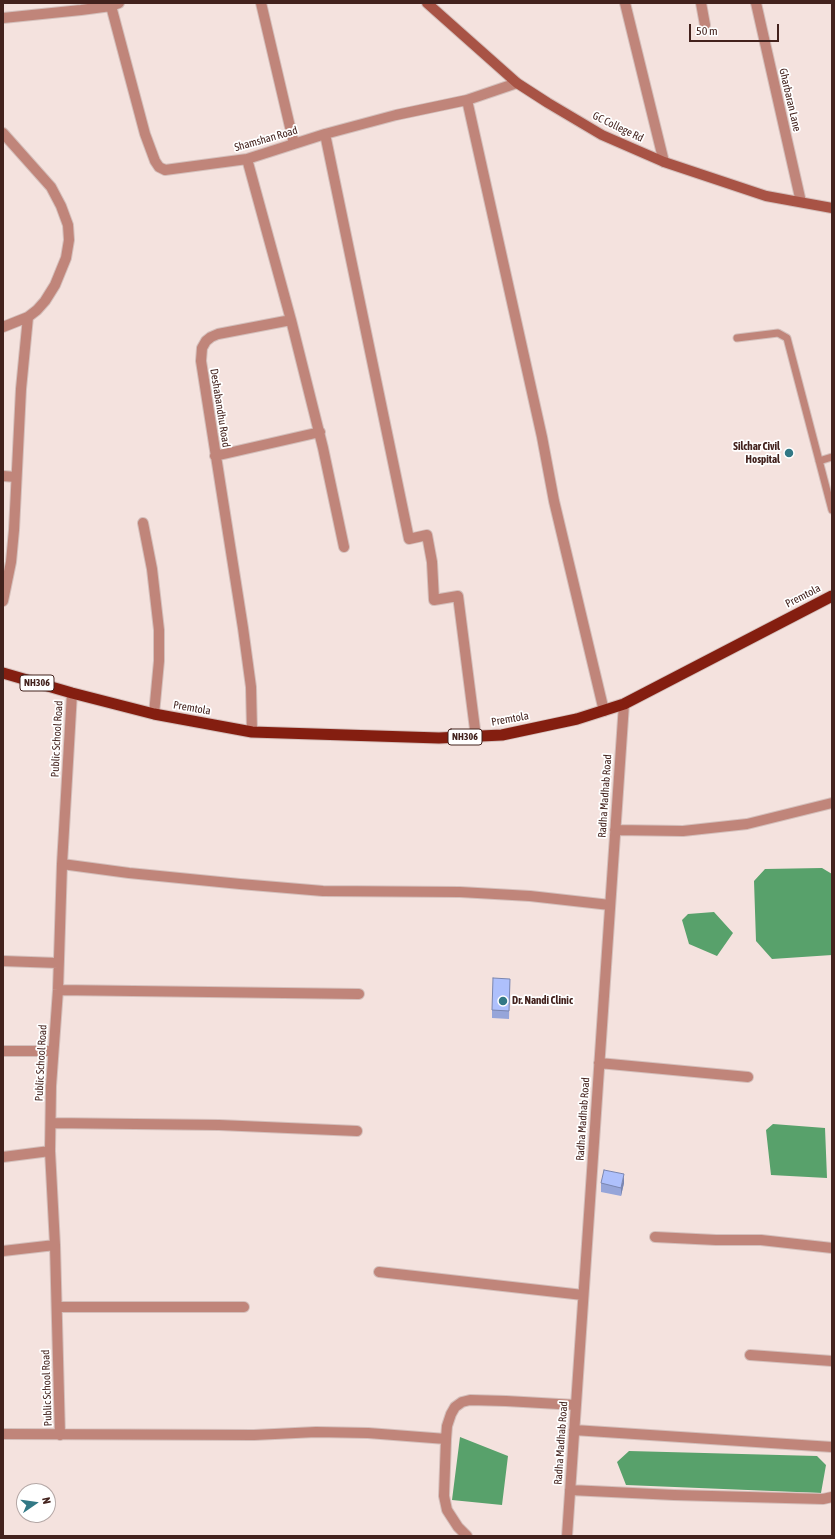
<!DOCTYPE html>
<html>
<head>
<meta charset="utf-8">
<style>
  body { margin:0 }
  #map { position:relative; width:835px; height:1539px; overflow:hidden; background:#f4e2de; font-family:"Asap Condensed",sans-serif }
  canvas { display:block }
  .frame { position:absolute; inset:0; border:4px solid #43221d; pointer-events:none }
  .north { position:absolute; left:16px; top:1483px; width:40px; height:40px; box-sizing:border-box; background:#fff; border:1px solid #b4a7a5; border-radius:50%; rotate:77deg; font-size:11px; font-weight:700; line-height:16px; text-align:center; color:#43221d }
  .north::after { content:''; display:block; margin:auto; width:14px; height:18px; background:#327885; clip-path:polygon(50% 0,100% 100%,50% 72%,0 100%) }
  .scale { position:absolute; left:689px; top:24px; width:90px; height:18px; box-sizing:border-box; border:2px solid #43221d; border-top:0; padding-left:5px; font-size:12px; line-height:14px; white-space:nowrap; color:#43221d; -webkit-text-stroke:3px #fff; paint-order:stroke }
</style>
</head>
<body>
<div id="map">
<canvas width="835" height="1539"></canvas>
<div class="frame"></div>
<div class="north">N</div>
<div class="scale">50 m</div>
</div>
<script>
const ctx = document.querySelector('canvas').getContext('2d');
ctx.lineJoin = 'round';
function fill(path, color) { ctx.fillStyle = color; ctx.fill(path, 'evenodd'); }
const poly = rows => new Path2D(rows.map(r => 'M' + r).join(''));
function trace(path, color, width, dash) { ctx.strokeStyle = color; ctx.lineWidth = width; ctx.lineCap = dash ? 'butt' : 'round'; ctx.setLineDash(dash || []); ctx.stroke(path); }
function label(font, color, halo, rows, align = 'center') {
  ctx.font = font + ' "Asap Condensed",sans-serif'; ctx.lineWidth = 3.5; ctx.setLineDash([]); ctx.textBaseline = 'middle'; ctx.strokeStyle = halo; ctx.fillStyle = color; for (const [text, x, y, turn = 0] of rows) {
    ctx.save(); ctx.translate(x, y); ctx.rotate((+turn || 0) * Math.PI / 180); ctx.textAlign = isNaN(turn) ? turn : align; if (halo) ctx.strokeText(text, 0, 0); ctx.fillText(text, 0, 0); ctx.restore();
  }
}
fill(poly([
  [822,868,832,874,832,955,772,959,756,941,754,881,765,869],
  [714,912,733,933,717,956,689,944,682,920,688,914],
  [773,1124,825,1128,827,1178,771,1175,766,1130],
  [460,1437,508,1456,502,1505,452,1500],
  [629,1451,817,1456,826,1465,821,1493,626,1485,617,1462]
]), '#58a16b');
const service = poly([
  [737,338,778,333,787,338,832,510],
  [819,461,832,457]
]);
const minor = poly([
  [261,3,294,144],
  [625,3,664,162],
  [701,3,705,25],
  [756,3,801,202],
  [111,6,145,134,155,161,159,167,165,170,247,159,325,134,396,115,467,100,517,83],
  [3,18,81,10,111,6,119,3],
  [467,100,542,437,554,501,604,711],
  [3,133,51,187,61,206,68,225,69,240,66,258,55,285,45,301,37,310,28,317,3,327],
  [325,134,409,539,427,535,432,562,434,600,458,596,476,737],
  [247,159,291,320,218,334,211,337,206,341,202,348,201,361,243,628,251,687,252,732],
  [291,320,323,448,344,547],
  [215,456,320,432],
  [3,476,16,477],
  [143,523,152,569,159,630,159,661,154,714],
  [3,601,11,562,14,530,21,389,28,317],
  [615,830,683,831,747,824,832,803],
  [62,864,129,873,240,884,323,891,460,892,530,896,610,905],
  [3,961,58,963],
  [58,990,359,994],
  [3,1051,52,1051],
  [599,1063,748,1077],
  [51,1123,219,1125,357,1131],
  [3,1157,50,1151],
  [655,1237,716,1240,761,1240,832,1248],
  [3,1251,55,1245],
  [379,1272,583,1295],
  [57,1307,244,1307],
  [750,1355,832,1361],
  [574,1430,832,1447],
  [3,1434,254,1435,316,1432,368,1433,446,1439,447,1426,451,1414,455,1407,462,1402,470,1400,506,1401,576,1405],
  [60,1435,55,1245,50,1151,51,1086,58,990,62,864,72,693],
  [446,1439,444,1496,447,1510,458,1527,467,1536],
  [570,1490,674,1495,823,1499,832,1497],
  [567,1536,624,704]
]);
const secondary = poly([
  [427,3,517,83,548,103,602,135,664,162,766,196,832,208]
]);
const trunk = poly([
  [3,673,72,693,154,714,252,732,439,738,502,735,577,719,624,704,832,596]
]);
trace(service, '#d4bfbb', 9);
trace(minor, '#d4bfbb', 12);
trace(secondary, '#d4bfbb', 12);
trace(trunk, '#d4bfbb', 13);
trace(service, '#c0857a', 7);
trace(minor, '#c0857a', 10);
trace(secondary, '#a85345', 10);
trace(trunk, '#841e10', 11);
fill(poly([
  [510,979,509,1019,492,1018,492,1010],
  [601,1183,624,1183,621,1196,601,1192]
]), '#96a5d9');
fill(poly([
  [624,1174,624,1183,621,1196,621,1188]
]), '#7a86b0');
const building = poly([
  [493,978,510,979,509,1011,492,1010,493,978],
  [604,1170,624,1174,621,1188,601,1183,604,1170]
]);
fill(building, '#aec0fc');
trace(building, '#7a86b0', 1);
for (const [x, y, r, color] of [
  [789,453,5,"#327885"],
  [503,1001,5,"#327885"]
]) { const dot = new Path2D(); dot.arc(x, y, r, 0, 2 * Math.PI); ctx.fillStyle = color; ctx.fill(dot); trace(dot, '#fff', 1.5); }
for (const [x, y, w] of [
  [37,683,34],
  [465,737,34]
]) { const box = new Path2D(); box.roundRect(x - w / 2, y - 8, w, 16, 3); ctx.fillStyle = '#fff'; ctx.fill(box); trace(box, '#43221d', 1); }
label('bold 10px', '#43221d', null, [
  ["NH306",37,683],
  ["NH306",465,737]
]);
label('11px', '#43221d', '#fff', [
  ["Gharbaran Lane",790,100,77],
  ["GC College Rd",618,127,26],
  ["Shamshan Road",266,139,-16],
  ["Deshabandhu Road",220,408,81],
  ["Premtola",803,596,-27],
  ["Premtola",192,708,10],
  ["Premtola",510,719,-10],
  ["Public School Road",57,739,-87],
  ["Radha Madhab Road",605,796,-86],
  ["Public School Road",41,1063,-87],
  ["Radha Madhab Road",583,1119,-86],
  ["Public School Road",47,1388,-92],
  ["Radha Madhab Road",561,1443,-86]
]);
label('bold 11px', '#43221d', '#fff', [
  ["Silchar Civil",780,447],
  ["Hospital",780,460],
  ["Dr. Nandi Clinic",512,1001,"left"]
], 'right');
</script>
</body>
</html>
